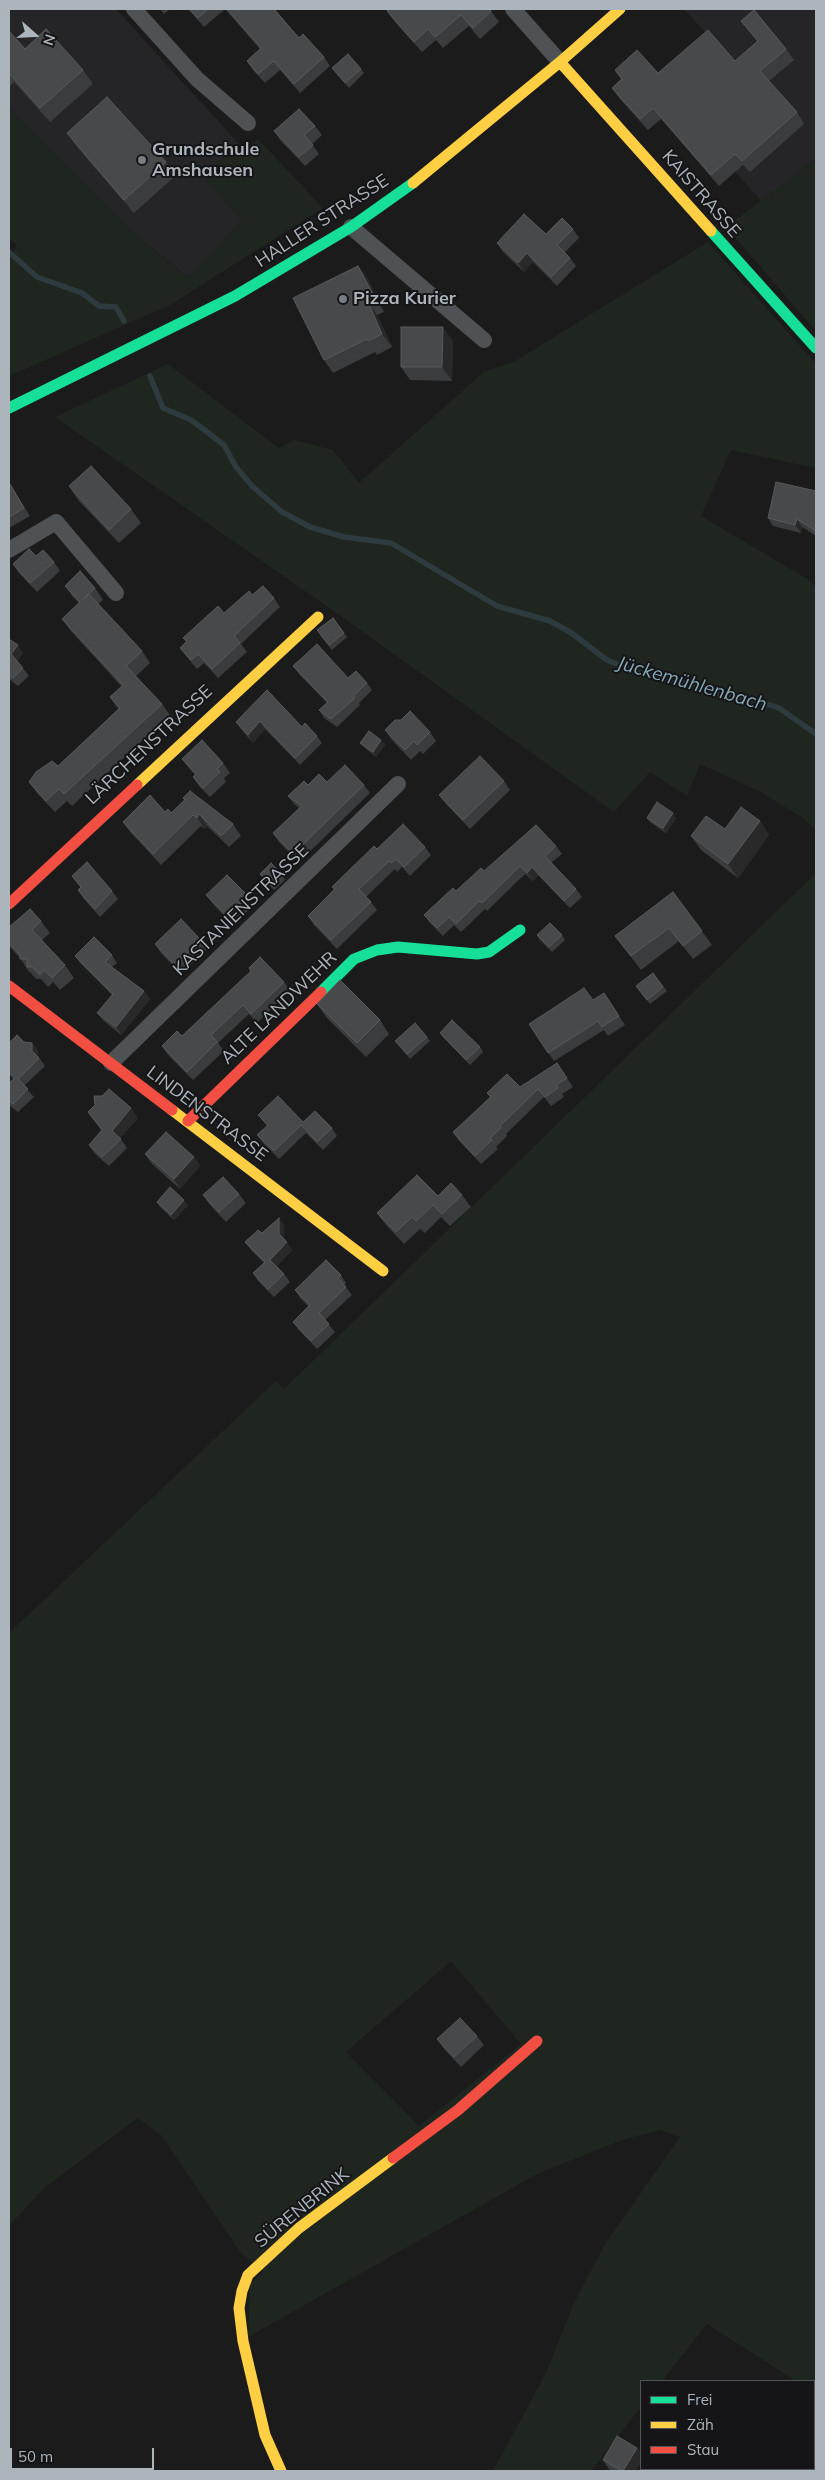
<!DOCTYPE html>
<html>
<head>
<meta charset="utf-8">
<style>
  body { margin:0 }
  #map { position:relative; width:825px; height:2480px; overflow:hidden; background:#1b1b1b; font-family:Mulish,sans-serif }
  canvas { display:block }
  .frame { position:absolute; inset:0; border:10px solid #acb4bc; pointer-events:none }
  .legend { position:absolute; left:640px; top:2380px; width:175px; height:90px; box-sizing:border-box; background:#151517; border:1px solid #515559; margin:0; padding:6px 9px; list-style:none; font-size:15px; color:#acb4bc }
  .legend li { display:flex; align-items:center; gap:10px; height:25px }
  .legend b { width:25px; border:1px solid #515559 }
  .north { position:absolute; left:10px; top:10px; width:50px; height:50px; -webkit-text-stroke:4px #151517; paint-order:stroke; rotate:109deg; font-size:14px; font-weight:700; line-height:20px; text-align:center; color:#acb4bc }
  .north::after { content:''; display:block; margin:auto; width:18px; height:22px; background:#acb4bc; clip-path:polygon(50% 0,100% 100%,50% 72%,0 100%) }
  .scale { position:absolute; left:10px; top:2448px; width:144px; height:22px; box-sizing:border-box; border:2px solid #acb4bc; border-top:0; padding-left:6px; font-size:15px; line-height:18px; white-space:nowrap; color:#acb4bc; -webkit-text-stroke:4px #151517; paint-order:stroke }
</style>
</head>
<body>
<div id="map">
<canvas width="825" height="2480"></canvas>
<div class="frame"></div>
<ul class="legend">
<li><b style="height:6px;background:#16e098"></b>Frei</li>
<li><b style="height:6px;background:#ffcf43"></b>Zäh</li>
<li><b style="height:6px;background:#f24e42"></b>Stau</li>
</ul>
<div class="north">N</div>
<div class="scale">50 m</div>
</div>
<script>
const ctx = document.querySelector('canvas').getContext('2d');
ctx.lineJoin = 'round';
function fill(path, color) { ctx.fillStyle = color; ctx.fill(path, 'evenodd'); }
const poly = rows => new Path2D(rows.map(r => 'M' + r).join(''));
function trace(path, color, width, dash) { ctx.strokeStyle = color; ctx.lineWidth = width; ctx.lineCap = dash ? 'butt' : 'round'; ctx.setLineDash(dash || []); ctx.stroke(path); }
function label(font, color, halo, rows, align = 'center') {
  ctx.font = font + ' Mulish,sans-serif'; ctx.lineWidth = 4; ctx.setLineDash([]); ctx.textBaseline = 'middle'; ctx.strokeStyle = halo; ctx.fillStyle = color; for (const [text, x, y, turn = 0] of rows) {
    ctx.save(); ctx.translate(x, y); ctx.rotate((+turn || 0) * Math.PI / 180); ctx.textAlign = isNaN(turn) ? turn : align; if (halo) ctx.strokeText(text, 0, 0); ctx.fillText(text, 0, 0); ctx.restore();
  }
}
fill(poly([
  [9,9,116,9,238,143,204,177,242,220,188,278,134,233,9,108],
  [684,9,816,9,816,159,761,201,698,129,713,41]
]), '#252527');
fill(poly([
  [9,108,134,233,187,278,242,220,204,177,238,143,245,151,258,139,323,208,170,305,9,376,9,258,17,246,9,238],
  [816,159,816,331,726,227],
  [708,242,816,364,816,468,731,450,701,516,809,580,816,587,816,830,803,818,761,792,700,764,687,796,650,772,614,812,338,614,55,417,168,364,279,448,295,440,333,450,359,483,485,371,512,363],
  [816,873,816,2394,814,2393,814,2381,796,2381,707,2324,662,2381,641,2381,641,2407,591,2471,493,2471,545,2375,574,2303,605,2244,680,2137,660,2130,622,2140,537,2174,248,2337,250,2284,263,2272,241,2253,161,2135,138,2118,44,2188,9,2226,9,1633,276,1381,284,1389],
  [451,1961,521,2044,419,2126,346,2052]
]), '#1f261f');
trace(poly([
  [9,252,37,277,82,293,99,306,116,307,124,321],
  [150,376,163,408,191,420,206,431,224,445,236,467,252,486,282,512,310,527,344,537,391,543,497,606,550,621,570,632,607,660,639,673,694,685,715,693,752,699,779,708,816,734]
]), '#2d3a3e', 5.5);
trace(poly([
  [134,9,197,79,248,123],
  [513,9,560,62],
  [351,227,484,340],
  [9,550,56,522,116,593],
  [111,1063,398,784],
  [814,2465,816,2462]
]), '#4f5254', 16);
trace(poly([
  [711,231,816,348],
  [9,408,235,296,351,227,413,183],
  [321,992,354,959,377,950,398,947,477,954,489,952,520,930]
]), '#16e098', 11);
trace(poly([
  [560,62,711,231],
  [413,183,560,62,620,9],
  [137,785,318,617],
  [172,1110,383,1271],
  [281,2471,265,2435,243,2341,239,2308,242,2291,248,2275,299,2228,393,2158]
]), '#ffcf43', 11);
trace(poly([
  [9,904,137,785],
  [9,986,172,1110],
  [188,1121,321,992],
  [393,2158,458,2110,537,2041]
]), '#f24e42', 11);
fill(poly([
  [160,9,170,9,164,14],
  [188,9,274,9,299,38,324,57,330,66,300,93,280,70,265,83,253,70,247,61,260,49,225,9,204,27],
  [387,11,491,11,499,22,480,39,469,26,443,48,436,40,422,52,395,22],
  [741,21,786,49,794,60,769,81,797,112,804,124,750,172,743,165,719,186,661,119,648,130,620,99,612,88,621,79,615,70,658,73,735,61,757,41],
  [9,31,25,49,83,70,93,84,50,122,14,82,9,87],
  [332,68,361,69,364,73,349,88],
  [315,126,322,135,312,144,319,154,305,166,281,141,274,131],
  [67,133,166,162,175,176,134,213,77,147],
  [573,229,579,238,565,252,570,258,576,266,557,286,533,262,524,272,503,252,497,243],
  [358,266,368,279,384,312,377,315,392,347,377,355,375,352,333,373,324,360],
  [453,341,452,381,410,380,401,367],
  [9,484,15,492,30,516,9,528],
  [69,486,131,509,141,523,119,543,78,500],
  [816,491,816,536,802,527,801,533,773,526,768,518],
  [54,562,60,571,37,592,19,573,13,564],
  [65,586,95,588,103,600,98,604,142,651,150,663,136,676,162,704,170,715,72,806,67,801,55,812,37,793,29,782,58,766,118,709,110,697,122,687,70,630,62,619,79,603,73,597],
  [252,595,274,598,280,607,241,644,247,652,218,678,204,663,197,669,186,656,180,648,186,642,183,638,224,613],
  [333,618,347,637,332,650,320,635],
  [9,639,23,653,17,661,29,676,18,686,9,679],
  [293,666,367,683,372,690,359,703,360,705,337,727,324,718,319,710,327,703,299,674],
  [267,690,302,727,317,736,322,743,300,765,265,729,253,743,241,729,236,722],
  [385,730,430,732,436,741,423,754,420,751,411,760,391,739],
  [381,740,385,745,376,757,364,747,360,743],
  [182,759,223,763,230,773,224,778,226,782,210,797,199,786,193,777,195,775,189,768],
  [504,781,510,790,470,829,446,804,439,795],
  [308,785,364,785,370,793,299,862,279,842,273,833,299,808,294,804,288,796],
  [184,800,233,824,241,836,229,847,207,826,205,829,201,826,161,865,131,833,123,822,165,812,171,813],
  [647,818,676,818,666,833,650,822],
  [760,821,769,835,738,878,701,850,691,836],
  [556,846,562,854,551,863,576,889,582,897,570,908,538,875,533,881,525,874,487,911,485,909,461,932,454,925,443,936,430,923,424,915,484,871],
  [425,847,431,855,410,876,402,867,397,872,395,869,366,897,371,902,377,910,337,949,314,925,308,916,334,889,332,887,377,849],
  [260,874,282,875,285,880,274,890,263,879],
  [72,876,112,891,118,899,100,917,83,898,78,890,81,888],
  [673,892,712,945,693,959,679,941,641,970,615,936],
  [206,895,248,896,254,905,233,925,213,904],
  [41,921,50,933,42,940,65,965,74,978,60,990,53,982,48,987,41,979,36,979,30,972,29,972,20,958,9,946,9,927],
  [537,935,562,935,565,940,552,952,540,940],
  [201,940,207,949,181,974,161,953,155,944],
  [112,955,117,963,112,967,144,991,150,999,121,1035,103,1020,97,1013,112,995,80,963,75,956],
  [249,968,284,982,290,991,257,1023,249,1014,218,1043,224,1051,193,1080,168,1055,162,1046,182,1036,251,971],
  [653,973,667,991,650,1004,636,986],
  [593,1000,610,1002,625,1025,608,1036,604,1030,554,1061,529,1024],
  [317,1004,380,1020,389,1034,366,1057,326,1017],
  [440,1033,480,1047,483,1052,470,1065,443,1037],
  [427,1037,430,1041,410,1059,395,1041],
  [24,1042,32,1043,38,1051,38,1056,45,1066,24,1086,34,1097,18,1112,9,1105,9,1083,13,1079,9,1074,9,1043],
  [557,1063,573,1087,562,1094,564,1097,551,1106,544,1097,506,1134,507,1136,496,1147,498,1149,481,1164,459,1141,453,1132,490,1097,487,1093,520,1087],
  [88,1112,138,1118,120,1138,127,1148,109,1166,95,1154,89,1145,102,1130],
  [258,1115,332,1128,337,1136,323,1150,306,1133,279,1159,263,1143,257,1135,267,1126],
  [145,1154,194,1157,200,1166,180,1189,152,1164],
  [239,1194,246,1203,226,1222,210,1205,203,1195],
  [462,1195,471,1207,450,1226,441,1217,425,1233,420,1229,404,1244,386,1225,377,1213,438,1196],
  [157,1202,188,1205,174,1220,160,1207],
  [284,1225,284,1239,292,1250,277,1266,284,1274,290,1282,274,1297,258,1281,253,1273,264,1263,251,1250,245,1242,262,1233],
  [341,1275,346,1283,344,1285,352,1295,325,1320,335,1332,317,1349,298,1329,293,1322,308,1306,300,1298,295,1290],
  [477,2036,484,2045,461,2067,444,2049,437,2039],
  [637,2448,641,2453,641,2462,635,2471,613,2471,609,2469,603,2460],
  [676,2469,755,2469,759,2471,680,2471]
]), '#3b3c3d');
fill(poly([
  [527,253,533,262,524,272,518,263],
  [358,266,368,279,384,312,375,298],
  [368,302,377,315,392,347,382,334],
  [443,327,453,341,452,381,442,367],
  [797,519,802,527,801,533,795,525],
  [18,645,23,653,17,662,11,654],
  [260,721,265,729,253,743,248,735],
  [381,740,385,745,376,757,373,752],
  [673,813,676,818,666,833,663,828],
  [199,814,207,826,205,829,197,818],
  [760,821,769,835,738,878,728,864],
  [532,867,538,875,533,881,527,873],
  [144,991,150,999,121,1035,116,1027],
  [32,1043,38,1051,38,1059,32,1051],
  [131,1108,138,1118,118,1140,112,1131],
  [194,1157,200,1166,180,1189,174,1179],
  [184,1200,188,1205,174,1220,171,1215],
  [279,1218,284,1225,284,1241,279,1234],
  [287,1242,292,1250,276,1268,270,1260],
  [637,2448,641,2453,641,2462,635,2471,623,2471]
]), '#292929');
const building = poly([
  [189,9,208,9,198,18,189,9],
  [227,9,274,9,299,38,303,34,324,57,294,84,274,61,258,74,247,61,261,48,227,9],
  [390,9,489,9,491,11,473,28,461,15,435,37,428,29,414,42,387,11,390,9],
  [754,10,786,49,760,71,797,112,742,161,735,154,711,175,653,108,640,119,612,88,622,79,615,70,637,50,658,73,708,30,735,61,758,41,741,21,754,10],
  [46,29,83,70,40,108,9,73,9,31,25,49,46,29],
  [348,54,361,69,345,83,332,68,348,54],
  [107,97,166,162,124,200,67,133,107,97],
  [299,109,315,126,304,135,313,145,299,157,274,131,299,109],
  [524,214,546,234,562,218,573,229,557,245,570,258,551,277,527,253,518,263,497,243,524,214],
  [358,266,375,298,368,302,382,334,368,341,367,339,324,360,293,298,358,266],
  [401,327,443,327,442,367,401,367,401,327],
  [91,466,131,509,109,530,69,486,91,466],
  [776,482,816,491,816,531,797,519,795,525,768,518,776,482],
  [9,484,10,484,24,508,9,517,9,484],
  [29,549,36,556,43,550,54,562,30,583,13,564,29,549],
  [80,571,95,588,83,599,89,594,142,651,126,666,162,704,64,794,59,789,46,801,29,782,36,772,52,761,58,766,120,708,110,697,123,685,62,619,80,602,65,586,80,571],
  [263,586,274,598,234,636,240,643,212,669,198,654,191,660,180,648,187,641,183,638,218,606,224,613,249,591,252,595,263,586],
  [333,618,344,633,329,645,317,630,333,618],
  [9,639,18,645,11,654,23,668,13,678,9,675,9,639],
  [317,644,348,678,356,671,367,683,353,696,355,698,331,719,319,710,328,702,293,666,317,644],
  [267,690,302,727,305,723,317,736,295,758,260,721,248,735,236,722,267,690],
  [410,711,430,732,417,745,414,741,405,750,385,730,395,720,401,720,410,711],
  [369,731,381,740,373,752,360,743,369,731],
  [202,740,223,763,217,769,220,772,203,788,193,777,196,774,182,759,202,740],
  [480,756,504,781,463,820,439,795,480,756],
  [345,765,364,785,293,854,273,833,302,806,288,796,304,781,308,785,319,774,327,782,345,765],
  [190,791,233,824,221,836,199,814,197,818,193,815,153,854,123,822,150,795,165,812,168,809,171,813,185,800,183,798,190,791],
  [657,802,673,813,663,828,647,818,657,802],
  [741,807,760,821,728,864,691,836,706,816,725,829,741,807],
  [403,824,425,847,404,867,396,859,391,863,389,861,359,889,371,902,331,940,308,916,335,889,332,887,374,846,377,849,403,824],
  [536,825,556,846,545,856,576,889,564,901,532,867,527,873,520,866,482,903,479,901,456,924,449,917,437,928,424,915,453,888,456,891,481,868,484,871,536,825],
  [87,862,112,891,95,909,78,890,81,887,72,876,87,862],
  [271,863,282,875,271,886,260,874,271,863],
  [227,875,248,896,227,916,206,895,227,875],
  [673,892,702,931,683,946,669,928,631,956,615,936,673,892],
  [30,909,41,921,32,930,65,965,52,978,44,970,40,975,32,967,27,967,27,959,20,959,20,955,9,943,9,927,30,909],
  [181,919,201,940,175,965,155,944,181,919],
  [550,923,562,935,549,947,537,935,550,923],
  [94,937,112,955,105,962,144,991,116,1027,97,1013,113,994,75,956,94,937],
  [260,957,284,982,251,1014,243,1005,211,1035,217,1042,187,1072,162,1046,177,1031,182,1036,251,971,249,968,260,957],
  [653,973,663,987,647,1000,636,986,653,973],
  [340,980,380,1020,357,1043,317,1004,340,980],
  [584,988,593,1000,604,993,619,1016,602,1027,598,1021,548,1053,529,1024,584,988],
  [452,1020,480,1047,466,1060,440,1033,452,1020],
  [415,1023,427,1037,407,1054,395,1041,415,1023],
  [17,1035,24,1042,32,1043,32,1051,39,1058,18,1079,28,1089,13,1104,9,1101,9,1083,15,1078,9,1072,9,1043,17,1035],
  [557,1063,567,1078,556,1085,558,1088,545,1097,538,1089,500,1126,501,1128,490,1138,492,1140,475,1156,453,1132,491,1097,487,1093,507,1074,520,1087,557,1063],
  [109,1089,131,1108,112,1131,121,1139,102,1157,89,1145,102,1130,88,1112,95,1105,94,1096,102,1096,109,1089],
  [278,1096,303,1122,315,1111,332,1128,317,1142,301,1125,274,1151,257,1135,268,1125,258,1115,278,1096],
  [166,1132,194,1157,174,1179,145,1154,166,1132],
  [417,1175,438,1196,451,1183,462,1195,442,1214,433,1205,416,1221,412,1217,396,1232,377,1213,417,1175],
  [223,1177,239,1194,219,1212,203,1195,223,1177],
  [170,1187,184,1200,171,1215,157,1202,170,1187],
  [279,1218,279,1234,287,1242,270,1260,284,1274,268,1289,253,1273,265,1262,245,1242,258,1230,262,1233,279,1218],
  [326,1260,341,1275,338,1278,346,1287,319,1313,329,1324,311,1341,293,1322,310,1305,295,1290,326,1260],
  [460,2018,477,2036,454,2057,437,2039,460,2018],
  [617,2436,637,2448,623,2471,622,2471,603,2460,617,2436],
  [688,2469,755,2469,758,2471,692,2471,688,2469]
]);
fill(building, '#48494a');
trace(building, '#575a5c', 1);
for (const [x, y, r, color] of [
  [142,160,5,"#797e84"],
  [343,299,5,"#797e84"]
]) { const dot = new Path2D(); dot.arc(x, y, r, 0, 2 * Math.PI); ctx.fillStyle = color; ctx.fill(dot); trace(dot, '#151517', 2); }
label('bold 18px', '#acb4bc', '#151517', [
  ["Grundschule",152,150],
  ["Amshausen",152,171],
  ["Pizza Kurier",353,299]
], 'left');
label('18px', '#acb4bc', '#151517', [
  ["KAISTRASSE",701,194,49],
  ["HALLER STRASSE",322,221,-33],
  ["LÄRCHENSTRASSE",149,745,-43],
  ["KASTANIENSTRASSE",241,910,-44],
  ["ALTE LANDWEHR",279,1008,-44],
  ["LINDENSTRASSE",207,1114,37],
  ["SÜRENBRINK",302,2208,-39]
]);
label('italic 19px', '#84a9b7', '#151517', [
  ["Jückemühlenbach",692,684,16]
]);
</script>
</body>
</html>
